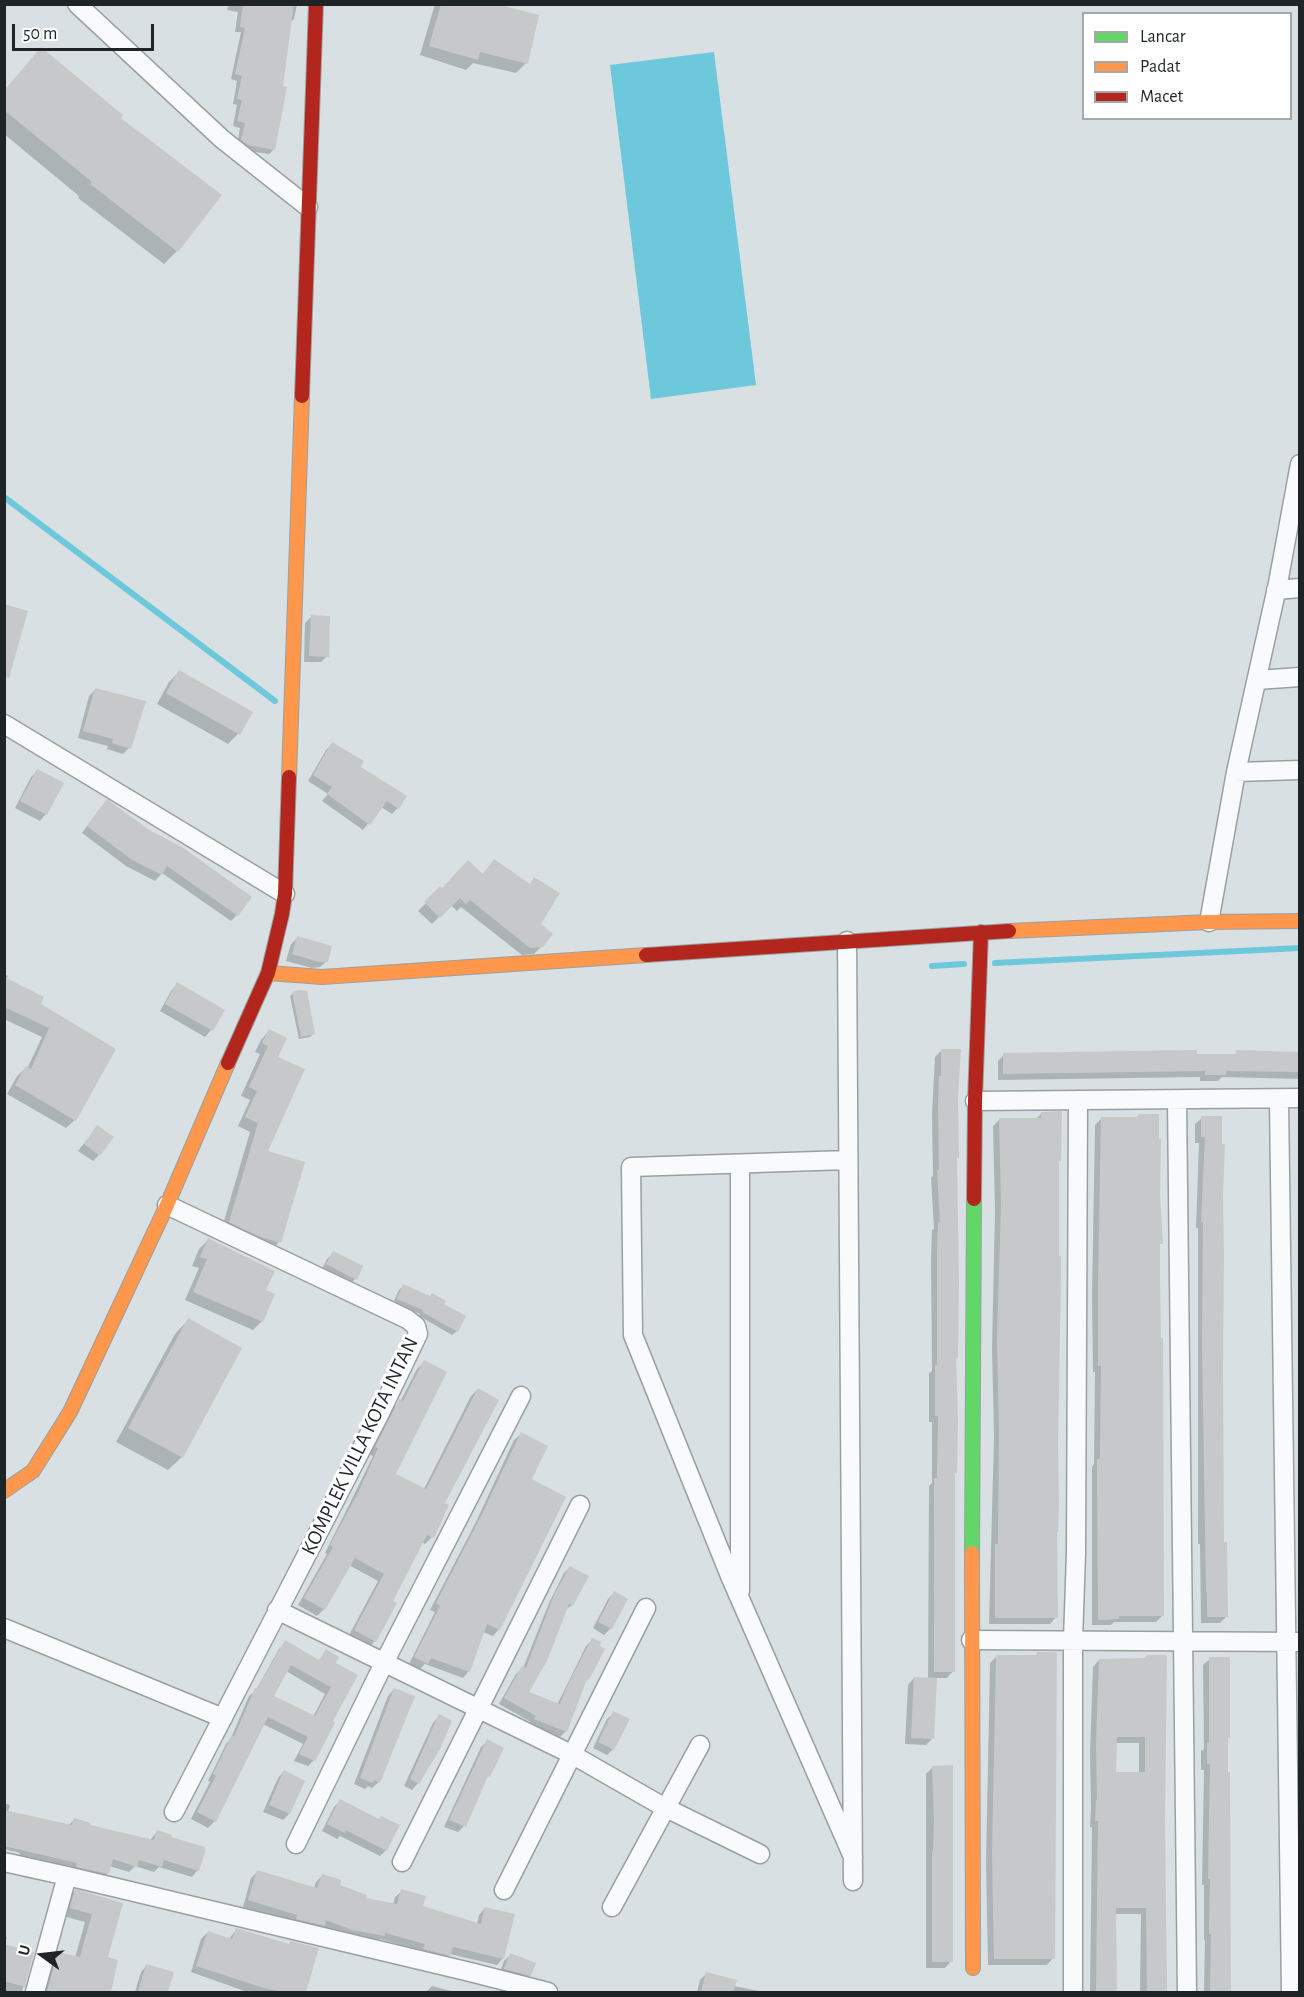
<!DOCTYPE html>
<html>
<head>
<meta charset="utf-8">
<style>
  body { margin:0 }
  #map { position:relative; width:1304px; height:1997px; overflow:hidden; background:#d8e0e3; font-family:"Alegreya Sans",sans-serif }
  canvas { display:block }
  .frame { position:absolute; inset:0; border:6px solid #1f2527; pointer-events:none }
  .legend { position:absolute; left:1082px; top:12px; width:210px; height:108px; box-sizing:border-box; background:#fff; border:2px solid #a5a8a9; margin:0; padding:8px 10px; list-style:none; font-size:18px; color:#1f2527 }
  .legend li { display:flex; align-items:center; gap:12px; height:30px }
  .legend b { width:30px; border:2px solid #a5a8a9 }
  .north { position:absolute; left:12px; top:1925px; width:60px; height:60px; -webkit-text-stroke:4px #fff; paint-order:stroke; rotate:285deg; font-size:16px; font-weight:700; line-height:24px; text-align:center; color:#1f2527 }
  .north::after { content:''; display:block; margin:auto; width:21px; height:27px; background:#1f2527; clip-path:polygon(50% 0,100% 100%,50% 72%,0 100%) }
  .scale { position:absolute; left:12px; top:24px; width:142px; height:27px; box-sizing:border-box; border:3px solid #1f2527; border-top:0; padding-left:8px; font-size:18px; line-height:21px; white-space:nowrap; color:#1f2527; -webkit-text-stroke:4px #fff; paint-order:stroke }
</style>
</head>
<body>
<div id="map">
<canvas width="1304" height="1997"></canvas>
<div class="frame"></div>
<ul class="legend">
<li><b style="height:8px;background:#63d668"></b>Lancar</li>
<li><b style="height:8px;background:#ff974d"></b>Padat</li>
<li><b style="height:8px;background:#b3261e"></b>Macet</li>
</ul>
<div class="north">U</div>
<div class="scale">50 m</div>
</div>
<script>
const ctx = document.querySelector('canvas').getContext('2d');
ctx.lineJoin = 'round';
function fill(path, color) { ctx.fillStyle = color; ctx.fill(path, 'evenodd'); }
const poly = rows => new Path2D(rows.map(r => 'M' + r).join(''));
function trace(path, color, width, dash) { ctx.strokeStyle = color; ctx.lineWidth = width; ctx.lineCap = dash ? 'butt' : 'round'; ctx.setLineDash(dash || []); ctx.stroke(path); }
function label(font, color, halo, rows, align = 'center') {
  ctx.font = font + ' "Alegreya Sans",sans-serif'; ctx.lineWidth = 6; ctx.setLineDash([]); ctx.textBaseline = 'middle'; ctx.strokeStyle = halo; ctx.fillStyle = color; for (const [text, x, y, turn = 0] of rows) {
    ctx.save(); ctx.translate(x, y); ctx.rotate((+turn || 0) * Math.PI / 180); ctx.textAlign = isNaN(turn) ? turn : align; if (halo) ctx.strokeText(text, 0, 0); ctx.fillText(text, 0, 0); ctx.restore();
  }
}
fill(poly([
  [714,52,756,385,651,399,610,65]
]), '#6ec8dc');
fill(poly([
  [229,4,297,4,294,19,290,23,274,149,269,154,242,150,237,146,240,128,233,126,237,105,233,104,237,81,231,79,241,32,235,32,238,12,227,10],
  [435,4,482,4,526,63,516,73,473,63,466,70,420,55],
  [41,49,119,118,177,251,164,264,78,198,79,196,4,134,4,91],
  [311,617,327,656,321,662,304,662,305,623],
  [179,672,251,712,238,734,228,744,157,704,169,682],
  [95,690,129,748,123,754,107,749,108,746,78,738,89,696],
  [332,744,359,767,398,808,392,814,381,807,363,830,322,801,328,794,308,781,326,750],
  [37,771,46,814,40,821,15,808,31,777],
  [101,807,237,915,231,921,162,873,155,881,126,866,82,833],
  [494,861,529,885,534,879,542,946,534,954,522,955,461,907,457,911,451,905,432,924,418,911,440,889,441,890,482,875],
  [297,938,327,961,320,967,312,968,286,961,291,944],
  [4,974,8,976,6,980,39,1005,113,1050,75,1120,66,1128,7,1094,17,1076,26,1068,27,1069,42,1037,4,1019],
  [177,984,223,1011,211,1030,205,1037,160,1011,171,991],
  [293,993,313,1034,310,1037,299,1039,290,996],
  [269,1031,276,1057,266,1152,279,1242,271,1251,221,1231,250,1132,238,1126,250,1100,241,1096,260,1054,255,1052,261,1040],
  [941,1051,957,1097,953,1671,947,1678,935,1678,932,1739,926,1745,905,1744,908,1685,914,1678,928,1679,929,1486,932,1483,932,1422,929,1422,929,1373,932,1371,931,1260,932,1230,934,1229,931,1178,933,1176,932,1114,935,1057],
  [1237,1052,1300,1053,1300,1079,1222,1077,1218,1081,1200,1081,1200,1077,998,1080,998,1061,1004,1055,1234,1055],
  [1042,1113,1057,1163,1056,1617,1050,1624,989,1624,994,1437,992,1347,995,1211,993,1126,1000,1119,1036,1119],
  [1139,1115,1159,1245,1162,1616,1156,1622,1114,1622,1111,1625,1092,1625,1092,1467,1094,1464,1095,1372,1093,1372,1092,1297,1095,1125,1101,1119,1136,1118],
  [1202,1118,1221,1195,1223,1544,1226,1617,1220,1623,1201,1623,1200,1544,1198,1544,1198,1228,1196,1228,1199,1143,1195,1143,1195,1124],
  [97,1127,99,1155,93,1161,78,1151],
  [208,1240,262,1321,253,1330,185,1300,199,1268,192,1266,199,1249],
  [334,1253,355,1279,349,1285,321,1271,327,1259],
  [403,1286,442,1305,457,1331,452,1335,419,1316,420,1314,393,1303,399,1290],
  [188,1320,182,1457,168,1470,116,1442,175,1334],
  [424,1362,394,1474,424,1489,471,1396,478,1389,432,1537,425,1544,422,1542,391,1602,375,1641,368,1648,348,1637,378,1581,349,1565,324,1609,317,1616,298,1605,327,1554,325,1553,351,1501,373,1456,369,1454,391,1410,400,1402,417,1369],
  [521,1434,530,1480,499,1629,493,1636,483,1632,469,1671,463,1678,425,1664,420,1669,409,1664,435,1612,430,1610,476,1522,514,1440],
  [570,1567,572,1605,565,1610,527,1693,557,1705,586,1646,592,1640,588,1679,584,1682,566,1731,560,1737,529,1725,531,1722,499,1704,516,1674,523,1668,549,1603,564,1573],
  [614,1593,611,1628,604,1635,593,1628,608,1599],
  [286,1642,318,1661,326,1651,334,1663,331,1722,314,1760,308,1766,294,1761,303,1744,263,1724,215,1821,208,1828,191,1819,210,1782,208,1781,226,1744,231,1738,249,1696,256,1690,279,1649],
  [286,1671,325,1694,313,1717,271,1696],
  [1037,1654,1053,1958,1047,1965,988,1965,986,1863,990,1663,996,1657,1034,1657],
  [1147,1656,1163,1843,1167,1992,1140,1991,1141,1914,1115,1914,1115,1992,1090,1992,1092,1827,1090,1827,1091,1807,1090,1752,1093,1667,1099,1660,1143,1660],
  [1115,1743,1139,1743,1139,1773,1115,1773],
  [1210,1659,1226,1740,1228,1992,1204,1992,1205,1940,1204,1940,1204,1885,1202,1885,1204,1770,1201,1770,1201,1751,1204,1749,1203,1665],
  [394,1689,379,1782,372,1788,368,1786,365,1789,354,1784,388,1696],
  [614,1713,613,1749,607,1755,593,1748,607,1719],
  [439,1716,418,1783,412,1790,404,1786,433,1723],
  [488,1741,502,1748,488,1776,484,1781,464,1826,458,1832,444,1827,481,1747],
  [933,1767,951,1961,945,1968,926,1968,926,1774],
  [284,1771,303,1781,289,1814,283,1820,263,1812,278,1778],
  [340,1801,386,1850,380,1856,340,1836,337,1839,322,1831,334,1807],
  [4,1803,10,1805,8,1812,68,1826,74,1820,88,1826,150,1840,157,1832,198,1870,192,1877,159,1867,154,1872,135,1866,129,1872,109,1866,107,1874,101,1880,19,1857,20,1853,4,1849],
  [258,1871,314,1888,316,1882,322,1876,338,1886,364,1899,393,1905,395,1897,402,1891,422,1907,477,1924,479,1915,485,1908,503,1958,497,1965,450,1954,443,1961,418,1956,420,1950,380,1939,377,1942,345,1936,322,1927,317,1932,243,1907,251,1878],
  [75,1891,121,1904,106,1959,117,1961,109,1992,42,1992,50,1962,58,1954,75,1958,85,1922,63,1916,68,1899],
  [236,1930,288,1945,290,1942,317,1949,305,1992,247,1992,191,1972,201,1939,208,1932,229,1939],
  [4,1936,7,1937,5,1945,32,1953,22,1992,4,1992],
  [510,1955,530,1975,523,1982,499,1975,504,1961],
  [147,1965,172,1973,167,1992,135,1992,141,1972],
  [707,1973,734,1986,764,1992,697,1992,700,1980],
  [432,1986,455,1992,426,1992]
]), '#0003');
trace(poly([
  [4,497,275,701],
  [995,963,1300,948],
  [932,966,964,964]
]), '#6ec8dc', 6);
fill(poly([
  [243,4,294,4,283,86,287,87,275,150,248,145,241,140,245,123,237,121,242,100,237,99,242,76,235,74,245,28,240,27],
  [441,4,496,4,539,15,528,64,480,52,478,60,429,46],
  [41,47,123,115,121,118,222,195,178,252,90,184,92,182,4,110,4,91],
  [4,604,28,611,9,678,4,677],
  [311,615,330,616,329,657,309,656],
  [179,670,253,712,240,735,166,693],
  [95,688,146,701,131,749,112,743,113,739,83,731],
  [332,742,364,761,361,767,407,796,399,809,387,801,370,825,327,794,332,787,313,775],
  [37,769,64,783,47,815,20,801],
  [107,799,149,830,182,847,252,897,238,916,167,866,162,875,132,860,87,826],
  [494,859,530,884,534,877,560,893,541,924,553,934,543,947,530,948,470,900,466,904,460,898,440,918,424,902,440,886,442,888,468,860,483,874],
  [297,936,332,946,328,962,319,962,292,954],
  [4,977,44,997,41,1004,116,1049,76,1121,15,1085,26,1066,31,1069,49,1028,4,1007],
  [177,982,225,1010,213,1031,165,1004],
  [299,990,307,991,315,1034,301,1037,292,992],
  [269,1029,287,1038,278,1057,305,1069,268,1151,305,1162,281,1243,258,1236,229,1222,258,1123,245,1117,257,1091,249,1087,268,1046,262,1043],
  [941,1049,961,1049,958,1097,959,1158,957,1158,959,1281,958,1358,956,1358,958,1420,957,1473,955,1473,955,1672,934,1672,934,1478,937,1478,938,1416,935,1416,935,1365,937,1365,937,1253,938,1222,940,1222,937,1170,939,1170,938,1107,939,1076,941,1076],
  [1197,1050,1197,1054,1236,1054,1236,1050,1299,1052,1299,1072,1226,1071,1226,1075,1205,1075,1205,1071,1003,1074,1003,1053],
  [1062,1111,1061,1161,1059,1161,1059,1256,1061,1256,1061,1277,1058,1447,1059,1503,1058,1532,1057,1532,1058,1618,995,1618,995,1544,998,1544,999,1430,997,1340,1001,1204,999,1118,1041,1118,1041,1112],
  [1139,1114,1159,1114,1159,1139,1161,1139,1160,1195,1163,1244,1160,1244,1160,1280,1161,1338,1163,1338,1164,1616,1119,1616,1119,1619,1098,1620,1097,1459,1100,1459,1101,1366,1098,1366,1098,1289,1101,1117,1139,1117],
  [1201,1116,1222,1116,1222,1144,1225,1144,1223,1195,1224,1253,1223,1367,1224,1542,1227,1542,1228,1617,1207,1617,1207,1592,1206,1592,1202,1342,1203,1222,1201,1222,1205,1137,1201,1137],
  [97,1125,114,1137,100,1156,84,1144],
  [208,1238,275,1271,266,1290,275,1294,263,1322,193,1292,207,1259,200,1257],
  [333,1251,363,1266,357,1280,326,1264],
  [403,1284,430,1296,432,1293,446,1301,444,1304,466,1316,458,1332,422,1312,423,1310,397,1299],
  [188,1318,242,1348,183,1458,128,1428],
  [424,1360,447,1372,396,1474,426,1489,478,1388,499,1400,445,1503,449,1505,434,1538,427,1535,393,1601,397,1603,376,1642,354,1630,384,1574,355,1558,325,1610,304,1598,333,1547,330,1545,358,1493,378,1448,375,1447,398,1402,399,1399,403,1401],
  [521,1432,548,1446,532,1479,566,1497,500,1630,487,1624,470,1672,431,1658,428,1664,414,1657,440,1606,436,1603,482,1514],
  [570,1566,589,1576,573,1606,569,1604,547,1661,529,1692,560,1704,569,1682,592,1638,601,1642,600,1646,605,1649,589,1680,587,1679,567,1732,534,1719,536,1716,504,1698,522,1666,526,1668,554,1595],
  [614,1591,628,1599,612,1629,598,1622],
  [285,1640,319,1660,326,1649,339,1657,336,1663,358,1675,333,1721,335,1723,315,1761,299,1754,308,1737,268,1717,216,1822,197,1812,216,1776,213,1774,232,1735,234,1737,255,1688,257,1689],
  [291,1665,331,1687,315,1716,274,1696],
  [1037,1652,1057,1652,1055,1959,994,1959,992,1855,996,1655,1037,1655],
  [1146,1655,1167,1655,1165,1822,1167,1992,1147,1992,1146,1908,1116,1908,1117,1992,1096,1992,1098,1821,1095,1821,1096,1800,1097,1800,1096,1744,1099,1659,1146,1658],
  [1117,1737,1145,1737,1145,1772,1116,1772],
  [1209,1657,1230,1657,1230,1738,1228,1738,1228,1772,1230,1772,1231,1991,1210,1991,1211,1934,1209,1934,1210,1879,1208,1879,1210,1764,1207,1764,1207,1743,1209,1743],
  [914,1677,937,1678,934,1739,911,1738],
  [394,1688,415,1696,380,1783,374,1780,373,1783,360,1778],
  [613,1711,630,1719,614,1750,598,1742],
  [439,1714,452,1721,440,1749,419,1784,410,1779],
  [487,1739,504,1748,490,1777,488,1776,466,1827,449,1820],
  [953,1765,953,1962,932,1962,932,1851,933,1851,934,1821,932,1766],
  [284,1770,305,1781,290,1814,269,1805],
  [340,1799,379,1819,381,1816,400,1825,387,1851,346,1830,345,1833,327,1824],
  [4,1810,72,1825,74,1818,90,1823,90,1825,154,1840,157,1830,172,1835,171,1837,205,1847,205,1853,199,1871,164,1860,162,1867,139,1860,137,1867,113,1859,109,1874,76,1867,77,1863,4,1846],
  [257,1870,317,1888,322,1874,341,1880,340,1885,367,1895,366,1898,397,1904,401,1889,426,1896,423,1906,481,1924,485,1907,515,1914,504,1959,453,1947,450,1956,423,1949,425,1944,385,1933,385,1936,352,1930,326,1920,325,1926,296,1919,297,1915,248,1900],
  [75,1889,123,1903,108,1957,118,1960,111,1992,47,1992,58,1952,80,1957,92,1914,70,1908],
  [236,1928,289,1944,290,1941,319,1948,306,1992,284,1992,264,1988,196,1966,208,1931,232,1939],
  [4,1944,34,1952,25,1987,4,1981],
  [510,1953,536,1963,531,1976,504,1969],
  [146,1964,174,1972,168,1992,138,1992],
  [706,1972,737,1980,733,1992,701,1992]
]), '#c7c8c9');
const street = poly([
  [77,4,222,139,308,207],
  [1276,590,1300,588],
  [1257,680,1300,677],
  [4,724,285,894],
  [1236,772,1300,770],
  [1209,922,1236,772,1278,583,1300,464],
  [847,941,853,1881],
  [1177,1100,1187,1992],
  [1279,1100,1291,1992],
  [975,1101,1300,1098],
  [848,1160,631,1167,633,1335,730,1576,853,1857],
  [740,1164,740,1591],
  [167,1205,407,1319,416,1326,418,1334,380,1413,174,1812],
  [277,1610,573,1755,662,1806,760,1854],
  [4,1628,223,1718],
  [971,1640,1300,1642],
  [296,1844,384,1663,521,1396],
  [4,1862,67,1876],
  [402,1862,580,1505],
  [504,1890,646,1608],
  [612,1907,700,1745],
  [35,1992,67,1876,470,1972,548,1992],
  [1073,1992,1073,1640,1076,1553,1078,1100]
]);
const fast = poly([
  [972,1553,974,1199]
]);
const slow = poly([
  [289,777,302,396],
  [1009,931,1209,922,1300,921],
  [268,973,322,977,646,955],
  [4,1491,33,1471,70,1412,167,1205,228,1063],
  [972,1553,973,1968]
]);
const jam = poly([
  [302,396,316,4],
  [646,955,1009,931],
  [228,1063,268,973,282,914,285,894,289,777],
  [974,1199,975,1101,981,932]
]);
trace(street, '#99a0a2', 21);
trace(fast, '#99a0a2', 16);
trace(slow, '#99a0a2', 16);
trace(jam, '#99a0a2', 16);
trace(street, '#f9fafb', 18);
trace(fast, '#63d668', 14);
trace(slow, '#ff974d', 14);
trace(jam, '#b3261e', 14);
label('21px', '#1f2527', '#fff', [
  ["KOMPLEK VILLA KOTA INTAN",360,1446,-64]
]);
</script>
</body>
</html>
